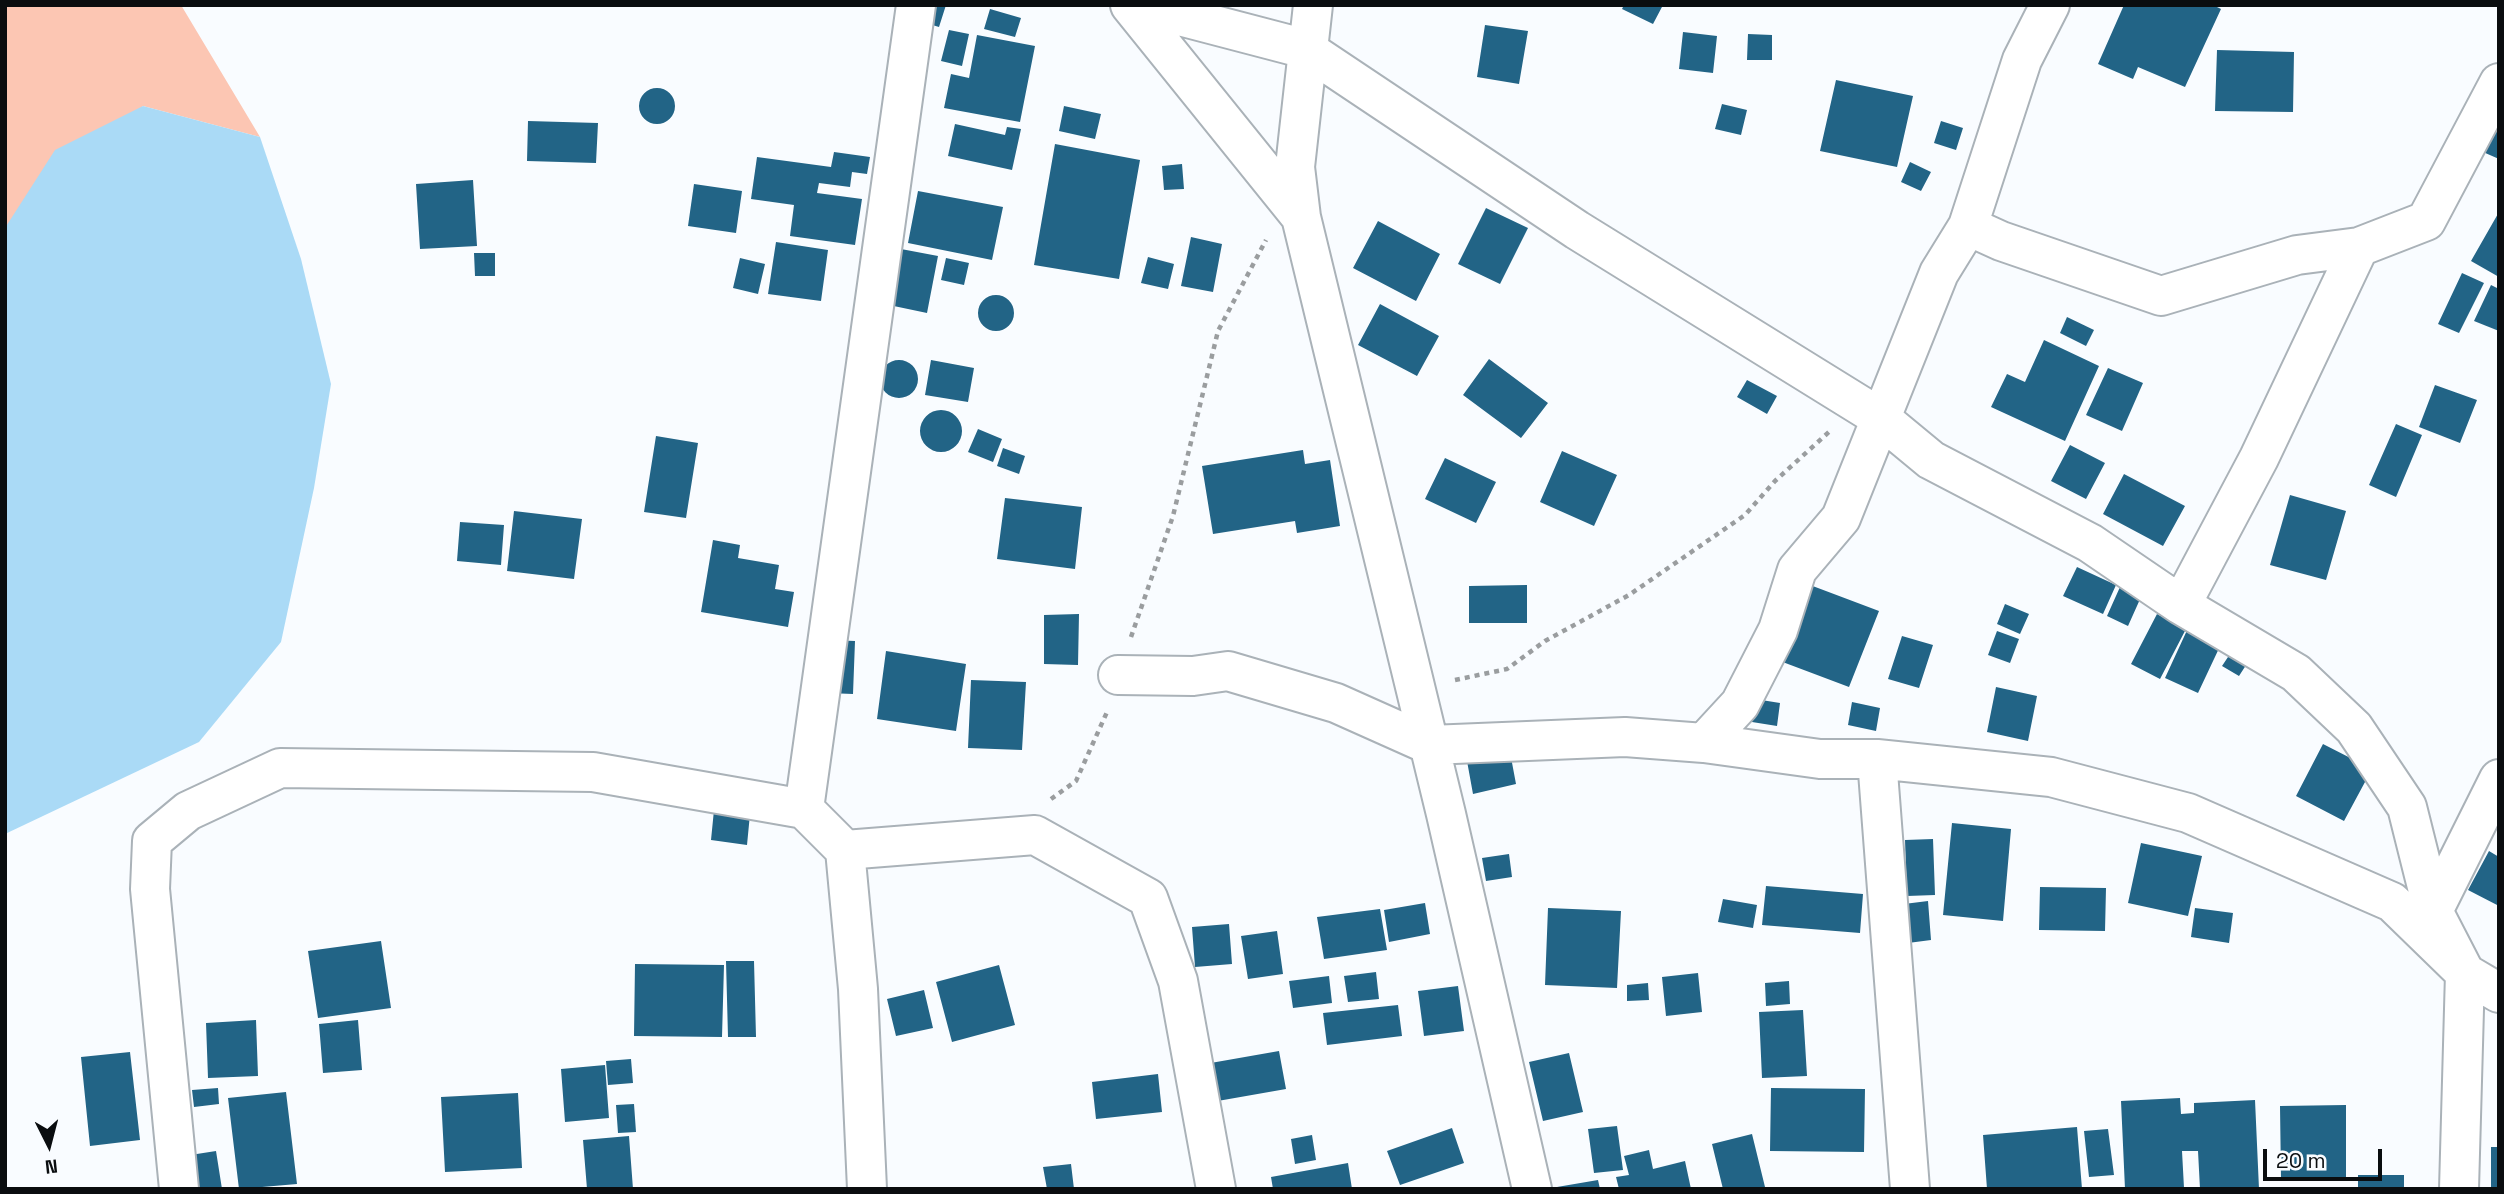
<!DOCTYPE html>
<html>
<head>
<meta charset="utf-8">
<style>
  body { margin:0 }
  #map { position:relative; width:2504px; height:1194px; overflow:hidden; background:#f9fcff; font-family:"Space Grotesk",sans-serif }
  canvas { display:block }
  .frame { position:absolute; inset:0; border:7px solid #0a0d0f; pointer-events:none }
  .north { position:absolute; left:14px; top:1110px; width:70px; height:70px; -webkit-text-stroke:5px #f9fcff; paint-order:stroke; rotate:174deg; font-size:19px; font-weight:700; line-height:28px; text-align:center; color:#0a0d0f }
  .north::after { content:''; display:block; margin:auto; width:24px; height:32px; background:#0a0d0f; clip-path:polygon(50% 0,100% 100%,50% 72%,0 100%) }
  .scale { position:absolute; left:2263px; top:1149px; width:119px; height:32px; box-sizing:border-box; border:4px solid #0a0d0f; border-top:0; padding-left:9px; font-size:21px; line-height:24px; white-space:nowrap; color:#0a0d0f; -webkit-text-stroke:5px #f9fcff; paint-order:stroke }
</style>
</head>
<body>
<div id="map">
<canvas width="2504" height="1194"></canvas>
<div class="frame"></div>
<div class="north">N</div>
<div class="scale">20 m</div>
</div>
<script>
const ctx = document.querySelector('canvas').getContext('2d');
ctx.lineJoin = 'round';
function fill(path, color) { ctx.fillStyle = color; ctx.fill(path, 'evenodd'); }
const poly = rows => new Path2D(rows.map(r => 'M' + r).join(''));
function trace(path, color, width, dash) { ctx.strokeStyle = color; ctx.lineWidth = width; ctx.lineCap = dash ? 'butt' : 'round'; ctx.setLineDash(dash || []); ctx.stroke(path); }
fill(poly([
  [5,5,181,5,260,137,143,106,5,228]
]), '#fcc6b3');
fill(poly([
  [143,106,260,137,301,259,331,384,314,488,281,642,199,742,5,834,5,228,55,150]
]), '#aadaf6');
fill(poly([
  [924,5,946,5,939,27,919,21],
  [1624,5,1663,5,1653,24,1622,9],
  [2124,5,2213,5,2221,9,2185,87,2138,67,2133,79,2098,64],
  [990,9,1021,18,1015,37,984,29],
  [1485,25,1528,31,1519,84,1477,77],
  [949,30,969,34,962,66,941,61],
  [1683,32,1717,36,1713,73,1679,69],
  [1748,34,1772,35,1772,60,1747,60],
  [977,35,1035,46,1020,122,944,108,951,74,969,78],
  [2217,50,2294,52,2293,112,2215,111],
  [1836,80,1913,96,1897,167,1820,151],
  '639 106a18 18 0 1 1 36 0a18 18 0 1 1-36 0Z',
  [1722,104,1747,110,1741,135,1715,129],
  [1064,106,1101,114,1095,139,1059,131],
  [2499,120,2499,159,2483,152],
  [528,121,598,123,596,163,527,161],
  [1941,121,1963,128,1956,150,1934,143],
  [955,124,1005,135,1007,127,1021,129,1012,170,948,156],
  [1055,144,1140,160,1119,279,1034,265],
  [834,152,870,157,867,174,852,172,850,187,819,183,817,193,862,199,855,245,790,236,794,205,751,199,757,157,831,167],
  [1910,162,1931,172,1921,191,1901,182],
  [1182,164,1184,189,1164,190,1162,166],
  [473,180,477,246,420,249,416,184],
  [694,184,742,191,736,233,688,226],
  [918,191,1003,207,992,260,908,243],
  [1486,208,1528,228,1500,284,1458,264],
  [2499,212,2499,277,2471,261],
  [1378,221,1440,254,1416,301,1353,268],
  [1191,237,1222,244,1213,292,1181,286],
  [776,242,828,250,821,301,768,294],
  [901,249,938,256,927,313,889,305],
  [474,253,495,253,495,276,475,276],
  [1148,257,1174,264,1168,289,1141,283],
  [740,258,765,264,758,294,733,288],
  [946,258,969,263,964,285,941,280],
  [2462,273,2484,283,2459,333,2438,324],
  [2491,285,2499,289,2499,331,2474,321],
  '978 313a18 18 0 1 1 36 0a18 18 0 1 1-36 0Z',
  [1380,304,1439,336,1417,376,1358,345],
  [2067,317,2094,330,2086,346,2060,333],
  [2044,340,2099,366,2065,441,1991,407,2007,374,2025,382],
  [1489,359,1548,403,1521,438,1463,395],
  [931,360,974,368,968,402,925,395],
  '880 379a19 19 0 1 1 38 0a19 19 0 1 1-38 0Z',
  [2108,368,2143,383,2122,431,2086,415],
  [1747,380,1777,396,1767,414,1737,397],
  [2435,385,2477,400,2460,443,2419,427],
  '920 431a21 21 0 1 1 42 0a21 21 0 1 1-42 0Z',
  [2396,424,2422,435,2396,497,2369,485],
  [978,429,1002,439,993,462,968,452],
  [656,436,698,443,686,518,644,512],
  [2070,445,2105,463,2086,499,2051,481],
  [1003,448,1025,456,1019,474,997,466],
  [1303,450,1305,464,1330,460,1340,526,1297,533,1295,521,1213,534,1202,466],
  [1562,451,1617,475,1594,526,1540,502],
  [1445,458,1496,482,1476,523,1425,499],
  [2124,474,2185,506,2163,546,2103,514],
  [2290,495,2346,511,2326,580,2270,565],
  [1005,498,1082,507,1075,569,997,559],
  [514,511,582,519,574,579,507,571],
  [460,522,504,525,501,565,457,561],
  [713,540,740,545,738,558,779,565,775,589,794,592,788,627,701,612],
  [2077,567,2116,585,2103,614,2063,596],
  [1527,585,1527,623,1469,623,1469,586],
  [1810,585,1879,611,1849,687,1780,661],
  [2120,587,2141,597,2128,626,2107,616],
  [2005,604,2029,614,2020,634,1997,624],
  [1079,614,1078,665,1044,664,1044,615],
  [2157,614,2186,629,2160,679,2131,664],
  [2189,626,2222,642,2198,693,2165,678],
  [1997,631,2019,639,2010,663,1988,655],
  [1902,636,1933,645,1919,688,1888,679],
  [830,640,855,641,853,694,828,693],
  [2234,648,2250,659,2239,676,2222,666],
  [886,651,966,664,956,731,877,719],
  [971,680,1026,682,1022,750,968,748],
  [1996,687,2037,696,2028,741,1987,732],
  [1755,699,1780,703,1777,726,1752,722],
  [1852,702,1880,708,1876,731,1848,725],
  [2323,744,2372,769,2344,821,2296,796],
  [1510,752,1516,784,1473,794,1467,761],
  [714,810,750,814,747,845,711,840],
  [1952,823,2011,829,2003,921,1943,915],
  [1933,839,1935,895,1907,896,1905,840],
  [2141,843,2202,856,2188,916,2128,903],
  [2489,851,2499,857,2499,906,2468,890],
  [1509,854,1512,877,1486,881,1482,858],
  [1766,886,1863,894,1860,933,1762,925],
  [2040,887,2106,888,2105,931,2039,930],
  [1723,899,1757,905,1753,928,1718,922],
  [1928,901,1931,940,1908,943,1904,904],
  [1425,903,1430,934,1389,942,1384,910],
  [1548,908,1621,911,1617,988,1545,985],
  [2195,908,2233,913,2229,943,2191,937],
  [1380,909,1387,950,1324,959,1317,917],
  [1229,924,1232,964,1195,967,1192,927],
  [1277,931,1283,974,1248,979,1241,936],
  [381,941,391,1008,318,1018,308,951],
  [726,961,754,961,756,1037,728,1037],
  [635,964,724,965,722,1037,634,1036],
  [999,965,1015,1025,952,1042,936,982],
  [1376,972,1379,999,1348,1002,1344,976],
  [1698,973,1702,1012,1666,1016,1662,977],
  [1329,976,1332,1003,1293,1008,1289,981],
  [1789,981,1790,1004,1766,1006,1765,983],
  [1648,983,1649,1000,1627,1001,1627,985],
  [1458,986,1464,1031,1424,1036,1418,991],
  [924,990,933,1028,896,1036,887,999],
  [1398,1005,1402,1036,1327,1045,1323,1013],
  [1803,1010,1807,1076,1762,1078,1759,1012],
  [256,1020,258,1076,208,1078,206,1023],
  [358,1020,362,1070,323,1073,319,1024],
  [1279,1051,1286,1089,1212,1102,1205,1064],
  [130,1052,140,1140,90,1146,81,1057],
  [1569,1053,1583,1112,1543,1121,1529,1062],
  [631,1059,633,1083,608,1085,606,1061],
  [605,1065,609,1118,565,1122,561,1069],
  [1158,1074,1162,1112,1096,1119,1092,1082],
  [218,1088,219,1104,194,1107,192,1090],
  [1771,1088,1865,1089,1864,1152,1770,1151],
  [286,1092,297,1184,239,1189,228,1098],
  [518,1093,522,1168,445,1172,441,1097],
  [2180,1098,2181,1114,2194,1113,2194,1103,2255,1100,2259,1189,2200,1189,2198,1151,2182,1151,2184,1188,2125,1189,2121,1101],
  [634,1104,636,1132,618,1133,616,1105],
  [2346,1105,2346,1178,2281,1179,2280,1106],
  [1617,1126,1623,1170,1594,1173,1588,1129],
  [2077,1127,2082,1189,1987,1189,1983,1135],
  [1452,1128,1464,1163,1400,1185,1387,1151],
  [2108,1129,2114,1175,2089,1177,2084,1131],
  [1752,1134,1765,1187,1723,1189,1712,1144],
  [1312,1135,1316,1160,1295,1164,1291,1139],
  [629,1136,633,1189,587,1189,583,1140],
  [2491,1147,2499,1147,2499,1189,2491,1189],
  [1649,1150,1653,1169,1685,1161,1691,1189,1619,1189,1616,1177,1629,1175,1624,1156],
  [216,1151,222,1189,189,1189,184,1156],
  [1348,1163,1352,1189,1273,1189,1271,1177],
  [1071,1164,1074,1189,1047,1189,1043,1167],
  [2358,1175,2404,1175,2404,1189,2358,1189],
  [1598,1180,1600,1189,1557,1189,1557,1187]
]), '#226486');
const minor = poly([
  [1130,5,1301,217],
  [1138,5,1306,49,1577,230,1879,417,1931,460,2090,543,2181,605,2296,673,2354,728,2407,807,2433,911,2465,973,2459,1189],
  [1313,5,1295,167,1301,217,1446,814,1532,1189],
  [1968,226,2001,241,2161,296,2297,255,2359,247],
  [2181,605,2259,458,2359,247,2426,221,2499,83],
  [1118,675,1193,676,1228,671,1336,703,1430,745,1625,737,1704,743,1820,759,1877,759,2051,777,2188,813,2392,902,2465,973,2499,993],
  [1704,743,1740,704,1778,630,1797,570,1841,518,1939,273,1968,226,2022,60,2050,5],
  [1877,759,1910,1189],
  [804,809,916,5],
  [845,850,1035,835,1148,898,1178,981,1216,1189],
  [2433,911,2499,779],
  [179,1189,150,889,152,841,188,811,280,768,593,772,804,809,845,850,858,989,867,1189]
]);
trace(minor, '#aab2b8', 42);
trace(poly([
  [1131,637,1173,516,1218,331,1266,240],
  [1455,680,1507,669,1545,641,1629,595,1745,515,1775,481,1830,431],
  [1051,799,1076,781,1107,712]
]), '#9a9d9f', 4.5, [5, 5]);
trace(minor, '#fff', 38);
</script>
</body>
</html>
